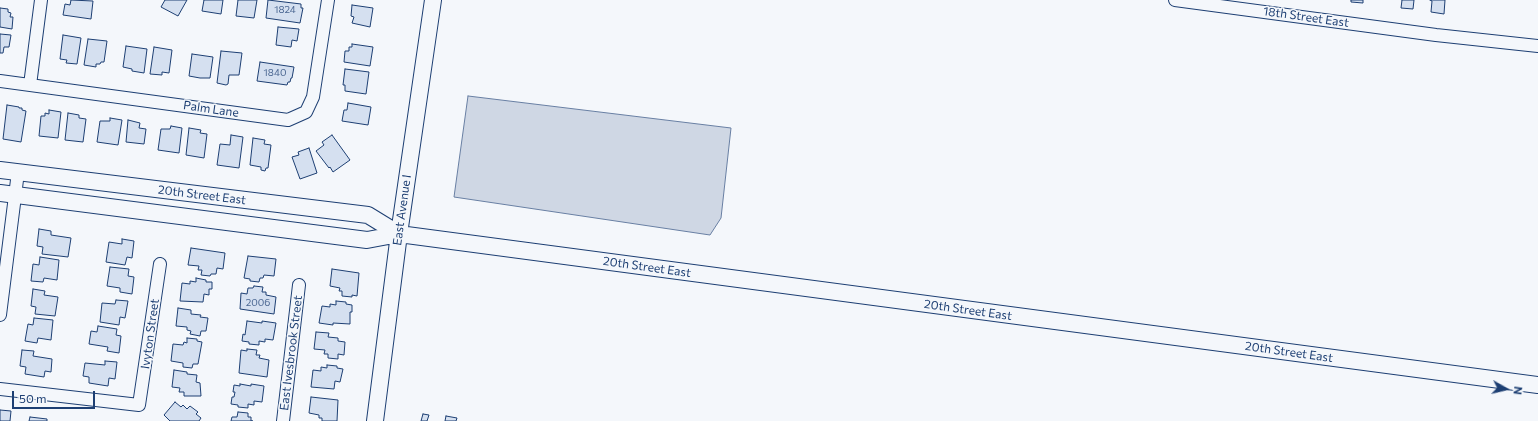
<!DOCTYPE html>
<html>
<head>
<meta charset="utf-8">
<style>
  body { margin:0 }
  #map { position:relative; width:1538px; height:421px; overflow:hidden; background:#f4f7fb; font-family:Commissioner,sans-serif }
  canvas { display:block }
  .north { position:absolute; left:1486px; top:369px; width:40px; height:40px; -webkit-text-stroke:3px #f4f7fb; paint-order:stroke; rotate:98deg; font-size:11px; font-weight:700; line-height:16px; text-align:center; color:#1d3f73 }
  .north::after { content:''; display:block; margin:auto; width:14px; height:18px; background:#1d3f73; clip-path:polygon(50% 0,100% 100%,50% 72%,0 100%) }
  .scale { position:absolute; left:12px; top:391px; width:83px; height:18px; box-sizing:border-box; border:2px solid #1d3f73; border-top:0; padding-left:5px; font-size:12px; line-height:14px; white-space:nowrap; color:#1d3f73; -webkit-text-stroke:3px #f4f7fb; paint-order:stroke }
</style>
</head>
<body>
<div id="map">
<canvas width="1538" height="421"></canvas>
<div class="north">N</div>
<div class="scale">50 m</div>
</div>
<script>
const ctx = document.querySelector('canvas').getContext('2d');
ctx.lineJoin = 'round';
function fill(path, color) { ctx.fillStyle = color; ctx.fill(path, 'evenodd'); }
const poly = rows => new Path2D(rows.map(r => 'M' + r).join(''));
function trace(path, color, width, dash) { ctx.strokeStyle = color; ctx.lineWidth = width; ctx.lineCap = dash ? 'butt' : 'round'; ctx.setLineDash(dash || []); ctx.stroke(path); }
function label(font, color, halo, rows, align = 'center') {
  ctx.font = font + ' Commissioner,sans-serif'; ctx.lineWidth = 3; ctx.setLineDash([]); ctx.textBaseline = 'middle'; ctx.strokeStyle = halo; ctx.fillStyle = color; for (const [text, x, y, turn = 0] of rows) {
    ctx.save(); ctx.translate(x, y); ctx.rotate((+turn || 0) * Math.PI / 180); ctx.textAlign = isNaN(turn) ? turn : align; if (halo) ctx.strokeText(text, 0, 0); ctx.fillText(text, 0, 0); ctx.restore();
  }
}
const water = poly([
  [468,96,731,128,721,218,710,235,454,197,468,96]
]);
fill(water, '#cfd7e4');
trace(water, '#687fa3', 1);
const building = poly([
  [71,0,93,1,91,19,63,15,65,4,70,5,71,0],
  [165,0,187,0,178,16,161,7,165,0],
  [204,0,223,0,221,14,202,11,204,0],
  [238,0,257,0,254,18,236,16,238,0],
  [268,0,301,4,301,8,303,8,300,23,266,18,268,0],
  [1351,0,1363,0,1363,3,1351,2,1351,0],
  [1402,0,1414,0,1413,9,1401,8,1402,0],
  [1430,0,1445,0,1444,14,1431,12,1432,1,1430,0],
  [352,5,373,8,370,27,352,23,354,17,351,16,352,5],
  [0,8,8,9,8,12,11,13,10,17,13,17,12,29,0,27,0,8],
  [278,27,299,29,297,41,292,40,291,47,276,45,278,27],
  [0,34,11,35,9,47,4,47,3,53,0,53,0,34],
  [63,35,81,38,77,64,66,63,67,60,60,59,63,35],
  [88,39,107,41,104,62,101,62,100,64,96,64,96,67,84,65,88,39],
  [352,44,373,47,370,66,344,62,345,51,349,51,349,47,352,47,352,44],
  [126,46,147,49,144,73,132,71,132,69,123,67,126,46],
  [154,47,172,50,169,73,162,72,162,75,150,74,154,47],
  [221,51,242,53,239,75,229,75,228,84,226,85,217,83,221,51],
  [192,54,213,57,210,78,200,78,189,76,192,54],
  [260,62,294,67,292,78,291,78,290,82,288,82,287,85,257,81,260,62],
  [345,69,369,72,366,94,345,91,345,85,343,85,345,69],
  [348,103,371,107,368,125,342,121,344,110,347,110,348,103],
  [7,105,19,107,19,108,22,108,22,110,26,111,21,142,3,139,7,105],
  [49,110,61,112,58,138,39,136,41,116,45,116,45,113,49,114,49,110],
  [68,113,79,115,79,118,86,119,83,142,65,140,68,113],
  [110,118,122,120,118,145,97,142,100,121,110,121,110,118],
  [128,120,140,123,139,128,146,129,144,144,126,142,128,120],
  [171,126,182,128,179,153,158,150,161,129,170,129,171,126],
  [189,128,201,130,200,133,207,134,204,158,186,155,189,128],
  [231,135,243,137,239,168,217,165,220,144,230,145,231,135],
  [332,135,350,160,333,172,330,167,329,168,316,151,324,145,322,142,332,135],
  [253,138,265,140,264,144,271,145,268,168,266,168,265,171,261,170,261,167,250,165,253,138],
  [309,148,317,173,300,179,292,157,299,155,298,152,309,148],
  [39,229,51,231,51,235,71,238,68,257,42,254,43,247,37,246,39,229],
  [122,239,134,241,132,258,127,257,125,265,106,262,109,242,122,244,122,239],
  [191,248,225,253,223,269,217,268,216,274,211,274,210,276,201,275,202,270,198,270,199,266,188,265,191,248],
  [248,256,276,259,274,276,264,275,263,278,260,278,259,282,250,281,250,279,244,278,248,256],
  [40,257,59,260,57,280,44,278,43,282,31,281,33,264,39,265,40,257],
  [110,267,129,269,128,276,134,277,132,294,120,292,120,288,107,286,110,267],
  [332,269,359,273,357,296,352,295,352,297,342,296,342,291,339,291,340,288,330,286,332,269],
  [196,278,206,280,206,282,212,282,212,289,209,289,209,295,204,294,203,302,180,301,182,283,190,284,190,281,196,282,196,278],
  [254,286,263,287,262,292,266,292,266,295,276,297,274,314,240,309,241,293,247,294,248,288,253,288,254,286],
  [33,289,45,291,44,295,58,297,55,316,35,314,36,307,31,306,33,289],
  [116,300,128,301,125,318,120,317,119,325,100,322,102,303,115,304,116,300],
  [336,301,346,302,346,304,352,305,352,312,350,312,350,324,333,323,333,325,319,323,322,306,330,307,330,304,336,305,336,301],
  [178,308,191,310,191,314,201,315,200,317,208,318,206,331,201,331,200,336,190,334,191,331,187,330,187,327,176,326,178,308],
  [34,318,53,320,51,340,38,338,37,343,25,341,28,324,33,325,34,318],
  [247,321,262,323,262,321,276,323,273,340,265,339,265,342,259,341,259,345,249,344,249,342,242,341,243,334,245,335,247,321],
  [98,326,117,329,116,335,121,336,119,353,107,351,108,347,89,344,91,331,97,332,98,326],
  [316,332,329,333,328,337,338,338,338,341,345,342,344,355,338,354,338,359,328,358,328,354,324,354,325,350,314,349,316,332],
  [187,338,197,339,197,341,202,342,198,364,193,364,192,368,183,367,183,363,171,361,173,344,183,345,184,342,187,343,187,338],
  [247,349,257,350,256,355,260,355,259,358,269,360,267,377,239,373,241,350,247,351,247,349],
  [22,350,34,351,33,356,52,359,51,372,45,371,44,377,25,374,26,367,20,366,22,350],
  [105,361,117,362,115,379,109,378,108,386,89,383,89,377,83,376,85,363,105,365,105,361],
  [327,365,337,366,337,368,343,369,340,382,335,381,334,389,311,387,313,370,321,371,321,367,327,368,327,365],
  [174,370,187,372,187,374,197,375,196,382,200,383,201,396,184,396,184,392,179,392,180,388,172,387,174,370],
  [240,384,251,386,251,384,264,386,262,402,254,401,254,405,248,404,248,408,238,407,238,405,231,404,232,397,234,397,235,392,233,392,234,385,240,386,240,384],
  [311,397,338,400,337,421,322,421,322,418,319,418,319,415,309,413,311,397],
  [175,402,181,407,183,405,187,409,190,406,198,412,196,414,201,418,199,421,170,421,164,415,175,402],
  [0,410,11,411,10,421,0,421,0,410],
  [238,412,248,413,248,417,251,417,251,421,253,421,231,421,232,417,237,417,238,412],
  [423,414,429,415,427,421,421,421,423,414],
  [446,416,457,418,456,421,445,421,446,416],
  [30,417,47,419,47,421,29,421,30,417]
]);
fill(building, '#d5e0f0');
trace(building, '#1d3f73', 1);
const minor = poly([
  [1175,0,1436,35,1538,46],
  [0,81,288,120,306,112,313,97,328,0],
  [30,85,41,0],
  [0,315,18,172],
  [0,389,139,405,160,264],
  [283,421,299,285]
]);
const major = poly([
  [0,170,368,215,399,234],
  [0,193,367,240,399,234,1538,385],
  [375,421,399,234,433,0]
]);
trace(minor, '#1d3f73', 14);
trace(major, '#1d3f73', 18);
trace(minor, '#f4f7fb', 12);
trace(major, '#f4f7fb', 16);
label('10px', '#4b6792', null, [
  ["1824",285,10],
  ["1840",275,73],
  ["2006",258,303]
]);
label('12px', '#1d3f73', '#f4f7fb', [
  ["18th Street East",1306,17,8],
  ["Palm Lane",211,109,8],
  ["20th Street East",202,195,7],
  ["East Avenue I",402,210,-82],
  ["20th Street East",647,267,8],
  ["20th Street East",968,310,8],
  ["Ivyton Street",150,334,-82],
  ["20th Street East",1289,352,8],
  ["East Ivesbrook Street",291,353,-83]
]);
</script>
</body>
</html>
